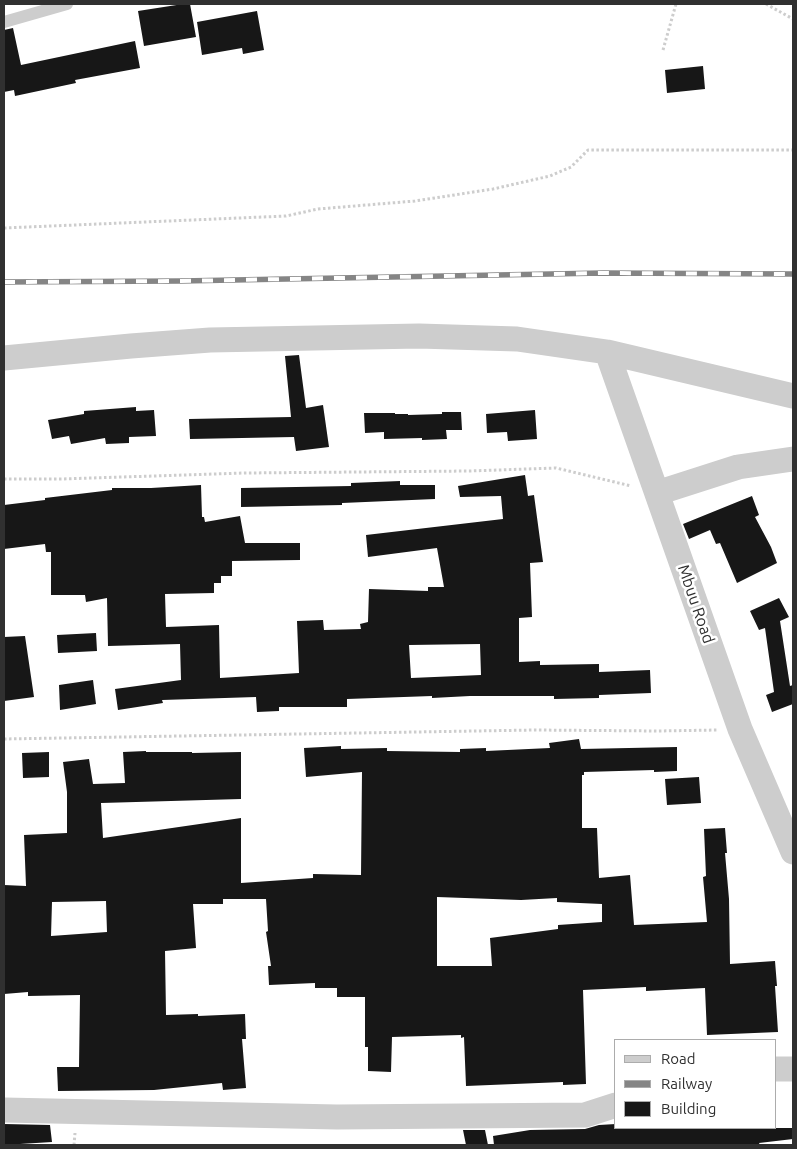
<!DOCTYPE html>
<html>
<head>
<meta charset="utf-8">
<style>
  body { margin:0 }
  #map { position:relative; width:797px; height:1149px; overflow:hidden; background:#fff; font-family:Ubuntu,sans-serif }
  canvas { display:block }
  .frame { position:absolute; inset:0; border:5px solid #303030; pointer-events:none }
  .legend { position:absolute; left:614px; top:1039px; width:162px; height:90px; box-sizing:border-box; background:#fff; border:1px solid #acacac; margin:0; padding:6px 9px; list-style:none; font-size:15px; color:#303030 }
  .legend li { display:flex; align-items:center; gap:10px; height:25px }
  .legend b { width:25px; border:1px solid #acacac }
</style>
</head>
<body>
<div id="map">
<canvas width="797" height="1149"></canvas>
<div class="frame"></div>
<ul class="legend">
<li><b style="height:6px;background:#cdcdcd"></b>Road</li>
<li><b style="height:6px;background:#858585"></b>Railway</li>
<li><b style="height:14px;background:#171717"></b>Building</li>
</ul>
</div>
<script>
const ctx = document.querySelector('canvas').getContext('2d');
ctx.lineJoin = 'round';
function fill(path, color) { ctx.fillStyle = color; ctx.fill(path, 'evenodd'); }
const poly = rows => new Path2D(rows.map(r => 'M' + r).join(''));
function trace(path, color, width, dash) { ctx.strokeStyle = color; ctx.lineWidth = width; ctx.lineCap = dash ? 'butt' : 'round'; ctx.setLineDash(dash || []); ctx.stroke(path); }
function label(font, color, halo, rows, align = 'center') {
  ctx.font = font + ' Ubuntu,sans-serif'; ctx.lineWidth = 5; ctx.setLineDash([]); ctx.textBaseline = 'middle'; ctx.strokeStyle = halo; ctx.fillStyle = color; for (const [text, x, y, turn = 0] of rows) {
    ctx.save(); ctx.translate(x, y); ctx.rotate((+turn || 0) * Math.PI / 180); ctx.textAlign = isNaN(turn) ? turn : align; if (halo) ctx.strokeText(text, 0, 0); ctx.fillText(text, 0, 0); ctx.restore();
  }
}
fill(poly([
  [183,4,190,4,196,37,144,46,138,11],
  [257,11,264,50,243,54,242,48,202,55,197,22],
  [13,28,21,65,135,41,140,68,75,80,76,83,15,96,14,90,4,92,4,30],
  [703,66,705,89,667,93,665,70],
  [299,355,306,408,323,405,329,447,296,451,294,437,190,439,189,419,291,417,285,356],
  [136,407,136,411,154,410,156,436,129,437,129,443,106,444,105,438,71,444,69,436,52,439,48,420,84,414,84,411],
  [535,410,537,439,508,441,507,432,487,433,486,414],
  [442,412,461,412,462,430,446,430,447,439,422,440,422,438,384,439,384,432,365,433,364,413,395,413,395,414,408,414,408,415,442,414],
  [525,475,528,496,534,495,543,562,530,563,532,617,519,618,519,662,540,661,540,665,599,664,599,672,650,670,651,693,599,695,599,698,554,699,554,696,470,696,432,698,432,696,347,699,347,707,279,707,279,711,257,712,256,697,162,700,163,703,118,710,115,689,181,680,180,644,108,646,107,598,86,602,85,595,51,595,51,552,46,552,45,544,4,549,4,505,45,500,45,498,112,490,112,488,151,488,201,485,202,517,204,517,205,522,240,516,245,543,300,543,300,560,232,561,232,576,221,576,221,583,214,583,214,593,165,594,166,627,219,625,220,678,299,673,297,621,323,620,324,630,361,629,360,624,368,622,369,589,428,591,428,587,444,587,437,548,368,557,366,535,503,519,501,496,460,497,458,486],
  [480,644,481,675,411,678,409,645],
  [400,481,400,485,435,485,435,499,342,503,342,505,241,507,241,488,351,486,351,483],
  [752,496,759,515,755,517,771,547,777,563,737,583,720,543,716,544,710,530,689,539,683,524],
  [779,598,789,617,780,621,790,686,793,685,793,704,772,712,766,695,774,692,765,628,759,630,750,611],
  [96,633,97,651,58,653,57,635],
  [25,636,34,697,4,701,4,637],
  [93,680,96,704,60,710,59,685],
  [579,739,581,749,677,747,677,771,654,772,654,770,584,772,584,775,582,775,582,828,597,828,599,878,630,875,634,925,707,922,703,877,706,876,704,829,725,828,727,853,725,853,729,899,730,964,775,961,777,986,775,986,778,1032,707,1035,705,988,646,991,646,987,583,990,586,1084,563,1085,563,1082,466,1086,464,1037,461,1038,461,1035,392,1037,391,1072,368,1071,368,1047,365,1047,365,997,337,997,337,988,315,988,315,983,269,985,268,966,271,966,266,932,268,931,266,899,223,899,223,904,193,904,196,948,165,951,166,1015,198,1014,198,1016,245,1014,246,1039,242,1039,246,1088,223,1090,222,1083,154,1090,58,1091,57,1067,79,1067,80,995,28,996,28,992,4,994,4,885,26,886,24,835,67,833,67,792,63,762,89,759,93,784,125,783,123,752,146,751,146,752,192,752,192,753,241,752,241,799,101,803,103,838,241,818,241,883,313,878,313,874,361,875,362,772,306,777,304,748,341,746,341,749,387,748,387,751,460,752,460,749,486,748,486,751,550,748,549,743],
  [437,897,521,900,557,898,557,902,602,904,602,922,558,925,558,929,490,938,492,966,437,966],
  [106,901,107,932,51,936,52,902],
  [49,752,49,777,23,778,22,753],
  [699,777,701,803,667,805,665,779],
  [4,1124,50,1125,52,1142,4,1145],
  [616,1124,616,1128,793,1128,793,1139,759,1143,760,1145,494,1145,493,1136,530,1130,585,1129,599,1125],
  [463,1130,485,1130,488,1145,466,1145]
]), '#171717');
trace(poly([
  [766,4,793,19],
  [663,50,676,4],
  [4,228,286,216,318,209,415,201,493,189,550,176,571,167,588,150,793,150],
  [4,479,61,479,245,473,469,471,556,468,631,486],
  [4,739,534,730,658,731,718,730],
  [74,1145,75,1133]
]), '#cdcdcd', 3, [2.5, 2.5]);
trace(poly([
  [4,22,67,4]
]), '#cdcdcd', 12);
trace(poly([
  [607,352,740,729,793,852],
  [4,358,131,346,210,340,419,336,517,339,607,352,793,396],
  [657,493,738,467,793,459],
  [776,1069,793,1069],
  [4,1110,337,1117,585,1115,616,1105]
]), '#cdcdcd', 25);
const rail = poly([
  [4,282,181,281,603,273,793,274]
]);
trace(rail, '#858585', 5.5);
trace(rail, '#fff', 4, [11]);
label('16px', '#303030', '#fff', [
  ["Mbuu Road",696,604,71]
]);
</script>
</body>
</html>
